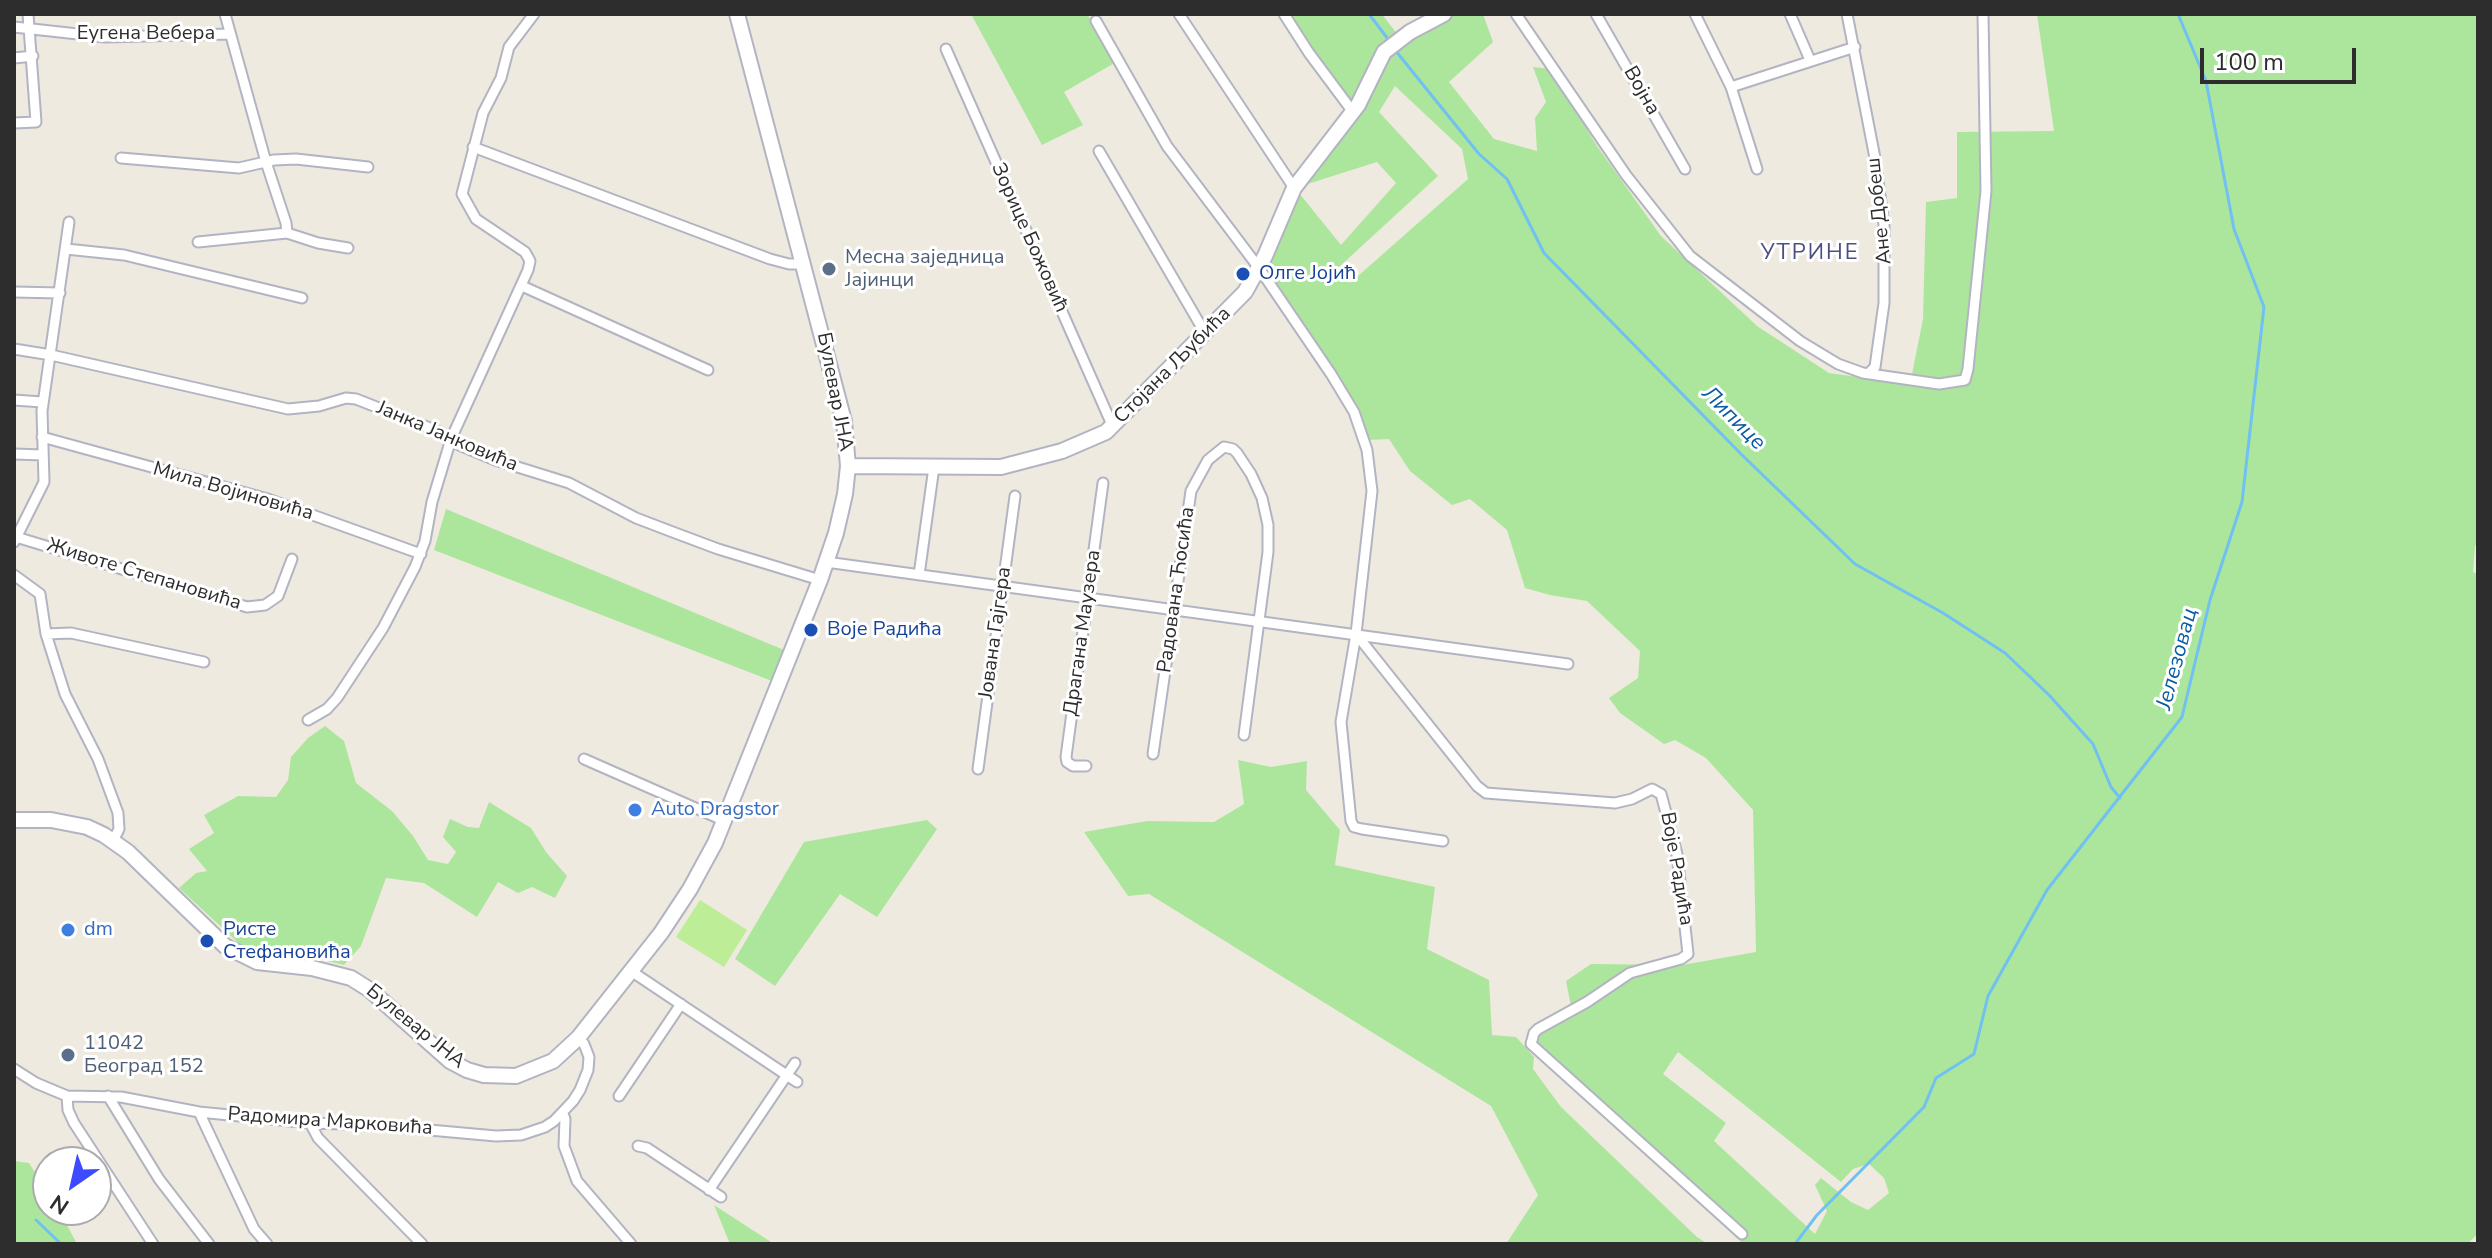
<!DOCTYPE html>
<html>
<head>
<meta charset="utf-8">
<style>
  body { margin:0 }
  #map { position:relative; width:2492px; height:1258px; overflow:hidden; background:#efeae0; font-family:"Nunito Sans",sans-serif }
  canvas { display:block }
  .frame { position:absolute; inset:0; border:16px solid #2d2d2d; pointer-events:none }
  .north { position:absolute; left:32px; top:1146px; width:80px; height:80px; box-sizing:border-box; background:#fff; border:2px solid #ababab; border-radius:50%; rotate:214deg; font-size:22px; font-weight:700; line-height:32px; text-align:center; color:#2d2d2d }
  .north::after { content:''; display:block; margin:auto; width:28px; height:36px; background:#3d4afe; clip-path:polygon(50% 0,100% 100%,50% 72%,0 100%) }
  .scale { position:absolute; left:2200px; top:48px; width:156px; height:36px; box-sizing:border-box; border:4px solid #2d2d2d; border-top:0; padding-left:10px; font-size:24px; line-height:28px; white-space:nowrap; color:#2d2d2d; -webkit-text-stroke:6px #fff; paint-order:stroke }
</style>
</head>
<body>
<div id="map">
<canvas width="2492" height="1258"></canvas>
<div class="frame"></div>
<div class="north">N</div>
<div class="scale">100 m</div>
</div>
<script>
const ctx = document.querySelector('canvas').getContext('2d');
ctx.lineJoin = 'round';
function fill(path, color) { ctx.fillStyle = color; ctx.fill(path, 'evenodd'); }
const poly = rows => new Path2D(rows.map(r => 'M' + r).join(''));
function trace(path, color, width, dash) { ctx.strokeStyle = color; ctx.lineWidth = width; ctx.lineCap = dash ? 'butt' : 'round'; ctx.setLineDash(dash || []); ctx.stroke(path); }
function label(font, color, halo, rows, align = 'center') {
  ctx.font = font + ' "Nunito Sans",sans-serif'; ctx.lineWidth = 6; ctx.setLineDash([]); ctx.textBaseline = 'middle'; ctx.strokeStyle = halo; ctx.fillStyle = color; for (const [text, x, y, turn = 0] of rows) {
    ctx.save(); ctx.translate(x, y); ctx.rotate((+turn || 0) * Math.PI / 180); ctx.textAlign = isNaN(turn) ? turn : align; if (halo) ctx.strokeText(text, 0, 0); ctx.fillText(text, 0, 0); ctx.restore();
  }
}
fill(poly([
  [971,14,1087,14,1118,61,1064,92,1083,125,1042,145],
  [1281,14,1382,14,1400,38,1383,54,1366,94,1389,59,1405,44,1456,14,1483,14,1493,42,1449,82,1494,139,1537,151,1535,118,1546,102,1533,67,1550,69,1597,146,1661,236,1757,326,1829,373,1910,384,1923,319,1926,202,1957,198,1957,132,2054,131,2037,14,2478,14,2478,543,2475,546,2473,572,2478,574,2478,1234,2467,1244,1743,1244,1535,1044,1536,1034,1573,1017,1566,981,1591,964,1682,965,1756,952,1753,810,1706,758,1675,740,1664,744,1620,713,1609,698,1638,678,1640,651,1587,601,1550,595,1525,588,1507,530,1470,499,1452,505,1410,471,1389,439,1367,440,1342,390,1259,268,1294,188,1353,112],
  [1395,86,1462,149,1468,179,1350,283,1338,268,1438,176,1379,112],
  [1377,162,1396,183,1341,245,1295,188],
  [1678,1052,1841,1182,1853,1169,1869,1164,1884,1178,1889,1193,1868,1210,1851,1202,1821,1178,1815,1185,1827,1211,1815,1234,1714,1141,1726,1123,1663,1074],
  [446,509,784,650,772,681,434,550],
  [325,726,344,741,356,783,392,811,413,836,428,860,448,864,456,852,443,837,450,819,468,827,479,828,489,802,531,828,546,852,567,876,555,898,532,887,518,893,498,882,477,917,424,883,386,878,361,946,344,965,319,959,278,957,244,948,179,888,196,873,207,871,189,849,214,833,204,815,238,796,276,797,288,780,291,757,308,738],
  [1238,760,1271,767,1307,761,1306,790,1340,830,1335,865,1435,887,1427,949,1489,980,1492,1035,1516,1037,1534,1057,1533,1069,1561,1107,1697,1237,1708,1244,1506,1244,1538,1195,1491,1106,1149,894,1128,896,1084,832,1147,821,1214,822,1244,804],
  [927,820,937,829,877,917,840,894,775,986,735,959,804,842],
  [14,1161,29,1163,48,1193,48,1210,59,1210,77,1244,14,1244],
  [714,1205,774,1244,730,1244]
]), '#ace69c');
fill(poly([
  [700,900,747,930,724,967,676,937]
]), '#beed97');
trace(poly([
  [1369,14,1391,43],
  [1395,50,1479,154,1507,179,1544,253,1742,455,1855,564,1943,613,2005,653,2049,695,2093,744,2111,787,2120,798],
  [36,1220,61,1244],
  [1795,1244,1817,1215,1924,1107,1936,1078,1974,1054,1988,996,2047,890,2182,717,2210,600,2242,502,2264,307,2234,229,2206,81,2178,14]
]), '#71c0f2', 3);
const street = poly([
  [225,14,266,162,286,223,287,233],
  [1179,14,1294,188],
  [1284,14,1309,53,1353,112],
  [1516,14,1626,175,1690,256,1800,341,1838,364,1863,373,1939,384,1965,380,1968,369,1986,191,1983,14],
  [1596,14,1685,169],
  [1695,14,1731,87,1757,169],
  [1790,14,1810,60],
  [1847,14,1875,158,1884,225,1884,303,1875,367,1869,373],
  [1096,21,1167,146,1259,268,1331,374,1354,412,1367,450,1372,491,1356,634,1341,722,1351,821,1354,827,1362,829,1443,841],
  [14,27,105,37,230,34],
  [946,49,1113,427],
  [14,58,33,56],
  [1731,87,1855,47],
  [14,123,36,122,28,14],
  [473,147,770,259,789,264,804,264],
  [1099,151,1205,333],
  [121,158,239,168,274,160,296,159,368,167],
  [198,242,287,233,318,243,348,248],
  [66,249,124,255,302,298],
  [522,286,708,370],
  [14,292,60,293],
  [14,349,51,355,288,409,319,406,346,398,356,399,440,432,459,445,495,460,569,483,636,518,670,531,718,549,820,580],
  [14,400,42,402],
  [42,437,268,499,421,554],
  [14,454,43,455],
  [16,537,247,607,265,605,278,596,292,559],
  [14,542,44,482,42,411,69,222],
  [826,562,1568,664],
  [14,575,40,594,46,634,65,694,98,759,118,813,119,829,113,841],
  [919,575,934,467],
  [46,634,71,633,204,662],
  [1356,634,1477,786,1486,793,1615,803,1632,799,1652,789,1661,794,1677,854,1688,954,1681,959,1630,973,1587,1002,1538,1029,1534,1033,1531,1044,1742,1234],
  [308,720,327,709,337,698,383,628,415,567,425,541,432,502,451,439,528,270,530,261,525,252,476,219,462,194,483,113,501,78,509,47,534,14],
  [1153,754,1191,491,1208,460,1224,447,1233,449,1237,453,1251,474,1262,498,1268,525,1268,552,1244,735],
  [584,759,725,821],
  [1086,766,1073,766,1067,762,1066,757,1103,483],
  [978,769,1015,496],
  [631,971,797,1082],
  [14,1069,36,1083,67,1096,121,1097,199,1112,310,1123,374,1125,496,1136,521,1135,545,1127,554,1121,573,1101,580,1090,588,1070,589,1057,584,1044,578,1038],
  [67,1096,68,1110,74,1123,153,1244],
  [108,1096,159,1179,209,1244],
  [619,1096,681,1004],
  [199,1112,254,1229,267,1244],
  [563,1114,565,1119,564,1146,577,1181,631,1244],
  [310,1123,318,1138,422,1244],
  [638,1146,647,1148,721,1197],
  [709,1190,795,1063]
]);
const secondary = poly([
  [848,466,1001,467,1062,451,1106,432,1245,292,1265,256,1294,188,1358,105,1384,52,1410,32,1444,14],
  [14,820,51,820,87,827,104,835,128,852,225,946,257,962,312,968,351,978,370,990,450,1061,467,1070,484,1075,516,1076,553,1061,578,1038,661,933,690,889,715,843,820,580,836,533,845,494,848,466,844,421,737,14]
]);
trace(street, '#b3b4c1', 13);
trace(secondary, '#b3b4c1', 18);
trace(street, '#fff', 9);
trace(secondary, '#fff', 14);
for (const [x, y, r, color] of [
  [829,269,8,"#5c6f8a"],
  [1243,274,8,"#1a4fb4"],
  [811,630,8,"#1a4fb4"],
  [635,810,8,"#3f7fe0"],
  [68,930,8,"#3f7fe0"],
  [207,941,8,"#1a4fb4"],
  [68,1055,8,"#5c6f8a"]
]) { const dot = new Path2D(); dot.arc(x, y, r, 0, 2 * Math.PI); ctx.fillStyle = color; ctx.fill(dot); trace(dot, '#fff', 3); }
label('20px', '#2d2d2d', '#fff', [
  ["Еугена Вебера",146,34],
  ["Војна",1641,91,60],
  ["Ане Добеш",1880,211,-96],
  ["Зорице Божовић",1029,238,66],
  ["Стојана Љубића",1173,366,-45],
  ["Булевар ЈНА",834,392,79],
  ["Јанка Јанковића",447,437,23],
  ["Мила Војиновића",233,492,16],
  ["Животе Степановића",144,575,17],
  ["Радована Ћосића",1177,590,-82],
  ["Јована Гајгера",996,633,-82],
  ["Драгана Маузера",1083,633,-82],
  ["Воје Радића",1676,869,80],
  ["Булевар ЈНА",415,1027,39],
  ["Радомира Марковића",330,1122,4]
]);
label('20px', '#4e5e75', '#fff', [
  ["Месна заједница",845,258],
  ["Јајинци",845,281],
  ["11042",84,1044],
  ["Београд 152",84,1067]
], 'left');
label('20px', '#164399', '#fff', [
  ["Олге Јојић",1259,274],
  ["Воје Радића",827,630],
  ["Ристе",223,930],
  ["Стефановића",223,953]
], 'left');
label('20px', '#366cbe', '#fff', [
  ["Auto Dragstor",651,810],
  ["dm",84,930]
], 'left');
ctx.letterSpacing = '2px';
label('22px', '#4c4f80', '#fff', [
  ["УТРИНЕ",1810,254]
]);
ctx.letterSpacing = '0px';
label('italic 22px', '#0a5ca4', '#fff', [
  ["Липице",1733,419,45],
  ["Јелезовац",2178,659,-75]
]);
</script>
</body>
</html>
